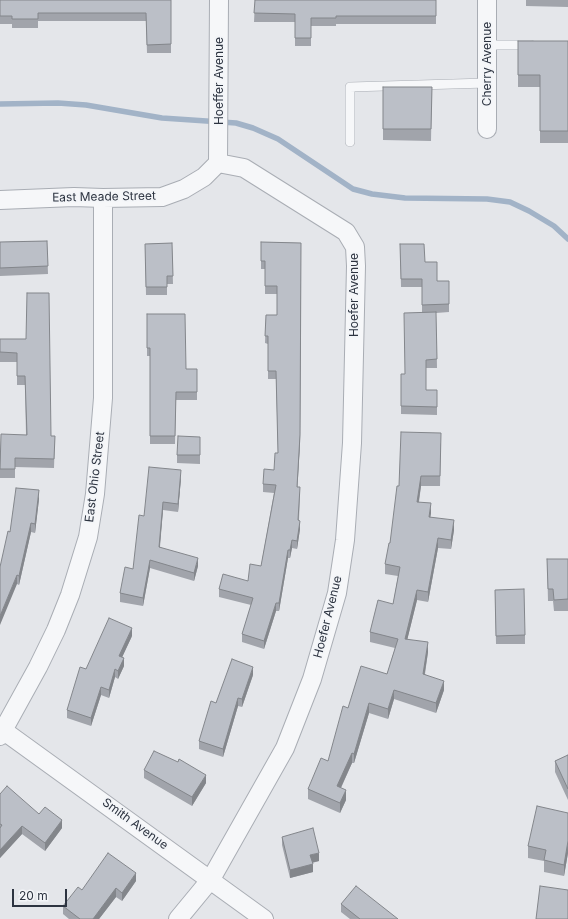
<!DOCTYPE html>
<html>
<head>
<meta charset="utf-8">
<style>
  body { margin:0 }
  #map { position:relative; width:568px; height:919px; overflow:hidden; background:#e4e6ea; font-family:Inter,sans-serif }
  canvas { display:block }
  .scale { position:absolute; left:12px; top:889px; width:55px; height:18px; box-sizing:border-box; border:2px solid #2d3441; border-top:0; padding-left:5px; font-size:12px; line-height:14px; white-space:nowrap; color:#2d3441; -webkit-text-stroke:3px #f3f5f8; paint-order:stroke }
</style>
</head>
<body>
<div id="map">
<canvas width="568" height="919"></canvas>
<div class="scale">20 m</div>
</div>
<script>
const ctx = document.querySelector('canvas').getContext('2d');
ctx.lineJoin = 'round';
const poly = rows => new Path2D(rows.map(r => 'M' + r).join(''));
function trace(path, color, width, dash) { ctx.strokeStyle = color; ctx.lineWidth = width; ctx.lineCap = dash ? 'butt' : 'round'; ctx.setLineDash(dash || []); ctx.stroke(path); }
function fill(path, color) { ctx.fillStyle = color; ctx.fill(path, 'evenodd'); }
function label(font, color, halo, rows, align = 'center') {
  ctx.font = font + ' Inter,sans-serif'; ctx.lineWidth = 3.5; ctx.setLineDash([]); ctx.textBaseline = 'middle'; ctx.strokeStyle = halo; ctx.fillStyle = color; for (const [text, x, y, turn = 0] of rows) {
    ctx.save(); ctx.translate(x, y); ctx.rotate((+turn || 0) * Math.PI / 180); ctx.textAlign = isNaN(turn) ? turn : align; if (halo) ctx.strokeText(text, 0, 0); ctx.fillText(text, 0, 0); ctx.restore();
  }
}
trace(poly([
  [0,104,58,103,86,105,162,118,236,123,253,128,278,139,353,189,372,194,405,198,487,199,510,202,529,211,554,226,568,239]
]), '#a2b3c7', 5.5);
const lane = poly([
  [487,45,531,45],
  [350,142,350,87,487,83]
]);
const street = poly([
  [487,0,487,129],
  [218,163,219,0],
  [0,200,74,197,103,198,162,197,184,189,204,177,218,163,244,168,346,232,355,247,356,266,352,443,345,540,337,593,312,679,285,748,211,879,178,919],
  [4,731,264,919],
  [0,736,38,667,56,630,70,595,88,537,95,494,103,398,103,198]
]);
trace(lane, '#a9adb4', 10);
trace(street, '#a9adb4', 20);
trace(lane, '#f6f7f9', 9);
trace(street, '#f6f7f9', 18);
fill(poly([
  [0,0,171,0,171,53,147,53,146,21,38,21,38,28,12,28,12,24,0,24],
  [255,0,436,0,436,24,336,24,336,26,311,26,311,46,295,46,295,22,254,22],
  [526,0,568,0,568,7,526,6],
  [518,41,568,41,568,143,540,143,540,87,518,87],
  [383,87,432,87,431,141,383,140],
  [47,241,48,274,0,276,0,242],
  [261,242,301,243,300,443,297,487,300,495,299,520,300,529,297,549,292,548,290,558,288,558,279,611,276,611,264,649,242,642,242,634,251,605,219,597,219,589,248,581,261,566,274,493,263,492,263,484,274,470,278,453,276,379,268,379,268,344,265,343,266,315,277,315,277,294,265,294,265,269,261,269],
  [172,243,173,284,167,284,167,295,146,295,145,244],
  [400,244,425,262,437,281,449,281,449,312,436,313,437,368,426,368,426,390,437,390,437,415,401,414,401,374,405,374,422,313,422,287,401,287],
  [147,314,186,369,197,369,197,400,176,400,175,444,150,444,150,356,147,356],
  [0,339,26,339,51,436,55,436,54,468,15,467,15,478,0,478,0,454,26,435,25,385,17,385,17,362,0,362],
  [200,437,200,464,177,463,177,455],
  [441,443,440,486,421,486,419,502,431,513,430,517,454,530,451,549,438,548,428,602,417,600,407,640,428,652,425,674,444,690,436,713,394,699,388,719,369,713,354,763,352,763,341,788,346,800,340,813,308,799,308,789,328,761,348,708,387,674,395,648,370,642,370,632,393,604,398,576,385,574,385,564,390,543,399,486],
  [181,478,178,512,163,510,160,547,198,566,194,581,150,568,143,606,120,602,120,593,133,569,144,516],
  [39,499,35,533,31,532,19,585,17,584,10,532],
  [547,559,568,559,568,611,554,611,553,601,548,601],
  [495,590,525,635,525,644,496,644],
  [132,636,122,657,124,666,118,679,115,677,109,698,101,695,91,726,67,718,67,710,86,669],
  [253,675,242,707,238,706,223,757,199,749,199,741,216,703],
  [568,755,568,800,555,772,555,761],
  [144,770,206,783,192,806,144,778],
  [0,794,39,814,62,828,45,851,22,834,0,858,0,865],
  [568,813,568,853,564,876,544,872,544,861,528,858,528,846],
  [282,837,319,861,312,863,313,872,290,878,282,845],
  [136,881,122,901,116,897,99,919,69,919,63,914,63,906,82,890],
  [341,904,398,919,350,919,341,912]
]), '#a1a4ab');
fill(poly([
  [301,251,300,443,297,495],
  [181,470,181,478,178,512,178,504],
  [421,476,421,486,417,512,417,502],
  [39,490,39,499,35,533,35,524],
  [163,502,163,510,159,555,159,547],
  [431,503,431,513,429,527,429,517],
  [454,520,454,530,451,549,451,540],
  [300,521,300,529,297,549,297,541],
  [31,523,31,532,19,585,19,576],
  [438,538,438,548,428,602,428,592],
  [292,540,292,548,290,558,290,550],
  [288,550,288,558,279,611,279,603],
  [198,558,198,566,194,581,194,573],
  [150,560,150,568,143,606,143,598],
  [17,575,17,584,0,625,0,616],
  [417,590,417,600,405,649,405,639],
  [276,603,276,611,264,649,264,641],
  [132,628,132,636,119,664,119,656],
  [428,642,428,652,423,684,423,674],
  [124,658,124,666,118,679,118,671],
  [253,667,253,675,242,707,242,699],
  [115,669,115,677,109,698,109,690],
  [444,681,444,690,436,713,436,703],
  [101,687,101,695,91,726,91,718],
  [394,690,394,699,388,719,388,709],
  [238,698,238,706,223,757,223,749],
  [369,703,369,713,354,763,354,754],
  [352,753,352,763,337,796,337,786],
  [206,775,206,783,192,806,192,797],
  [346,790,346,800,340,813,340,803],
  [62,820,62,828,45,851,45,843],
  [22,826,22,834,0,858,0,865,0,850],
  [568,841,568,853,564,876,564,865],
  [319,853,319,861,310,863,310,855],
  [313,864,313,872,290,878,290,870],
  [136,873,136,881,122,901,122,893],
  [116,888,116,897,99,919,93,919]
]), '#83868b');
const building = poly([
  [0,0,171,0,171,44,147,45,146,13,38,13,38,19,12,19,12,16,0,16,0,0],
  [255,0,436,0,436,16,336,16,336,18,311,18,311,38,295,38,295,14,254,13,255,0],
  [518,41,568,41,568,131,540,131,540,75,518,75,518,41],
  [383,87,432,87,431,129,383,129,383,87],
  [47,241,48,266,0,268,0,242,47,241],
  [261,242,301,243,300,435,297,487,300,487,298,520,300,521,297,541,292,540,290,550,288,550,279,603,276,603,264,641,242,634,253,598,219,589,223,574,248,581,250,564,261,566,276,485,263,484,264,469,274,470,275,453,278,453,276,371,268,371,268,336,265,336,266,315,277,315,277,286,265,286,265,261,261,261,261,242],
  [172,243,173,276,167,276,167,287,146,287,145,244,172,243],
  [400,244,424,244,425,262,437,262,437,281,449,281,449,304,422,305,422,279,401,279,400,244],
  [27,293,49,293,51,436,55,436,54,459,15,458,15,469,0,469,1,434,27,435,25,376,17,376,17,353,0,352,0,339,26,339,27,293],
  [436,312,437,359,426,360,426,390,437,390,437,407,401,406,401,374,405,374,404,313,436,312],
  [147,314,185,314,186,369,197,369,197,392,176,392,175,436,150,436,150,348,147,348,147,314],
  [401,432,441,433,440,476,421,476,417,502,431,503,429,517,454,520,451,540,438,538,428,592,417,590,405,639,428,642,423,674,444,681,436,703,394,690,388,709,369,703,354,754,352,753,337,786,346,790,340,803,308,789,321,758,328,761,343,706,348,708,361,666,387,674,398,639,370,632,378,600,393,604,400,567,385,564,389,543,390,543,397,486,399,486,401,432],
  [178,436,200,437,200,455,177,455,178,436],
  [149,467,181,470,178,504,163,502,159,547,198,558,194,573,150,560,143,598,120,593,125,567,133,569,139,515,144,516,149,467],
  [16,488,39,490,35,524,31,523,19,576,17,575,0,616,0,567,8,531,10,532,16,488],
  [547,559,568,559,568,599,554,600,553,589,548,589,547,559],
  [524,589,525,635,496,636,495,590,524,589],
  [109,618,132,628,119,656,124,658,118,671,115,669,109,690,101,687,91,718,67,710,80,667,86,669,109,618],
  [232,659,253,667,242,699,238,698,223,749,199,741,211,701,216,703,232,659],
  [154,751,178,762,179,759,206,775,192,797,144,770,154,751],
  [568,755,568,789,555,761,568,755],
  [7,786,39,814,45,807,62,820,45,843,22,826,0,850,0,828,2,825,0,824,0,794,7,786],
  [537,806,568,813,568,841,564,865,544,860,546,850,528,846,537,806],
  [313,828,319,853,310,855,313,864,290,870,282,837,313,828],
  [108,853,136,873,122,893,116,888,93,919,80,919,63,906,78,887,82,890,108,853],
  [356,886,398,919,360,919,341,904,356,886],
  [540,886,568,890,568,919,536,919,540,886]
]);
fill(building, '#bbbfc7');
trace(building, '#83868b', 1);
label('12px', '#2d3441', '#f3f5f8', [
  ["Cherry Avenue",487,64,-90],
  ["Hoeffer Avenue",219,81,-90],
  ["East Meade Street",104,197,-1],
  ["Hoefer Avenue",354,295,-90],
  ["East Ohio Street",95,477,-83],
  ["Hoefer Avenue",328,617,-76],
  ["Smith Avenue",135,824,36]
]);
</script>
</body>
</html>
